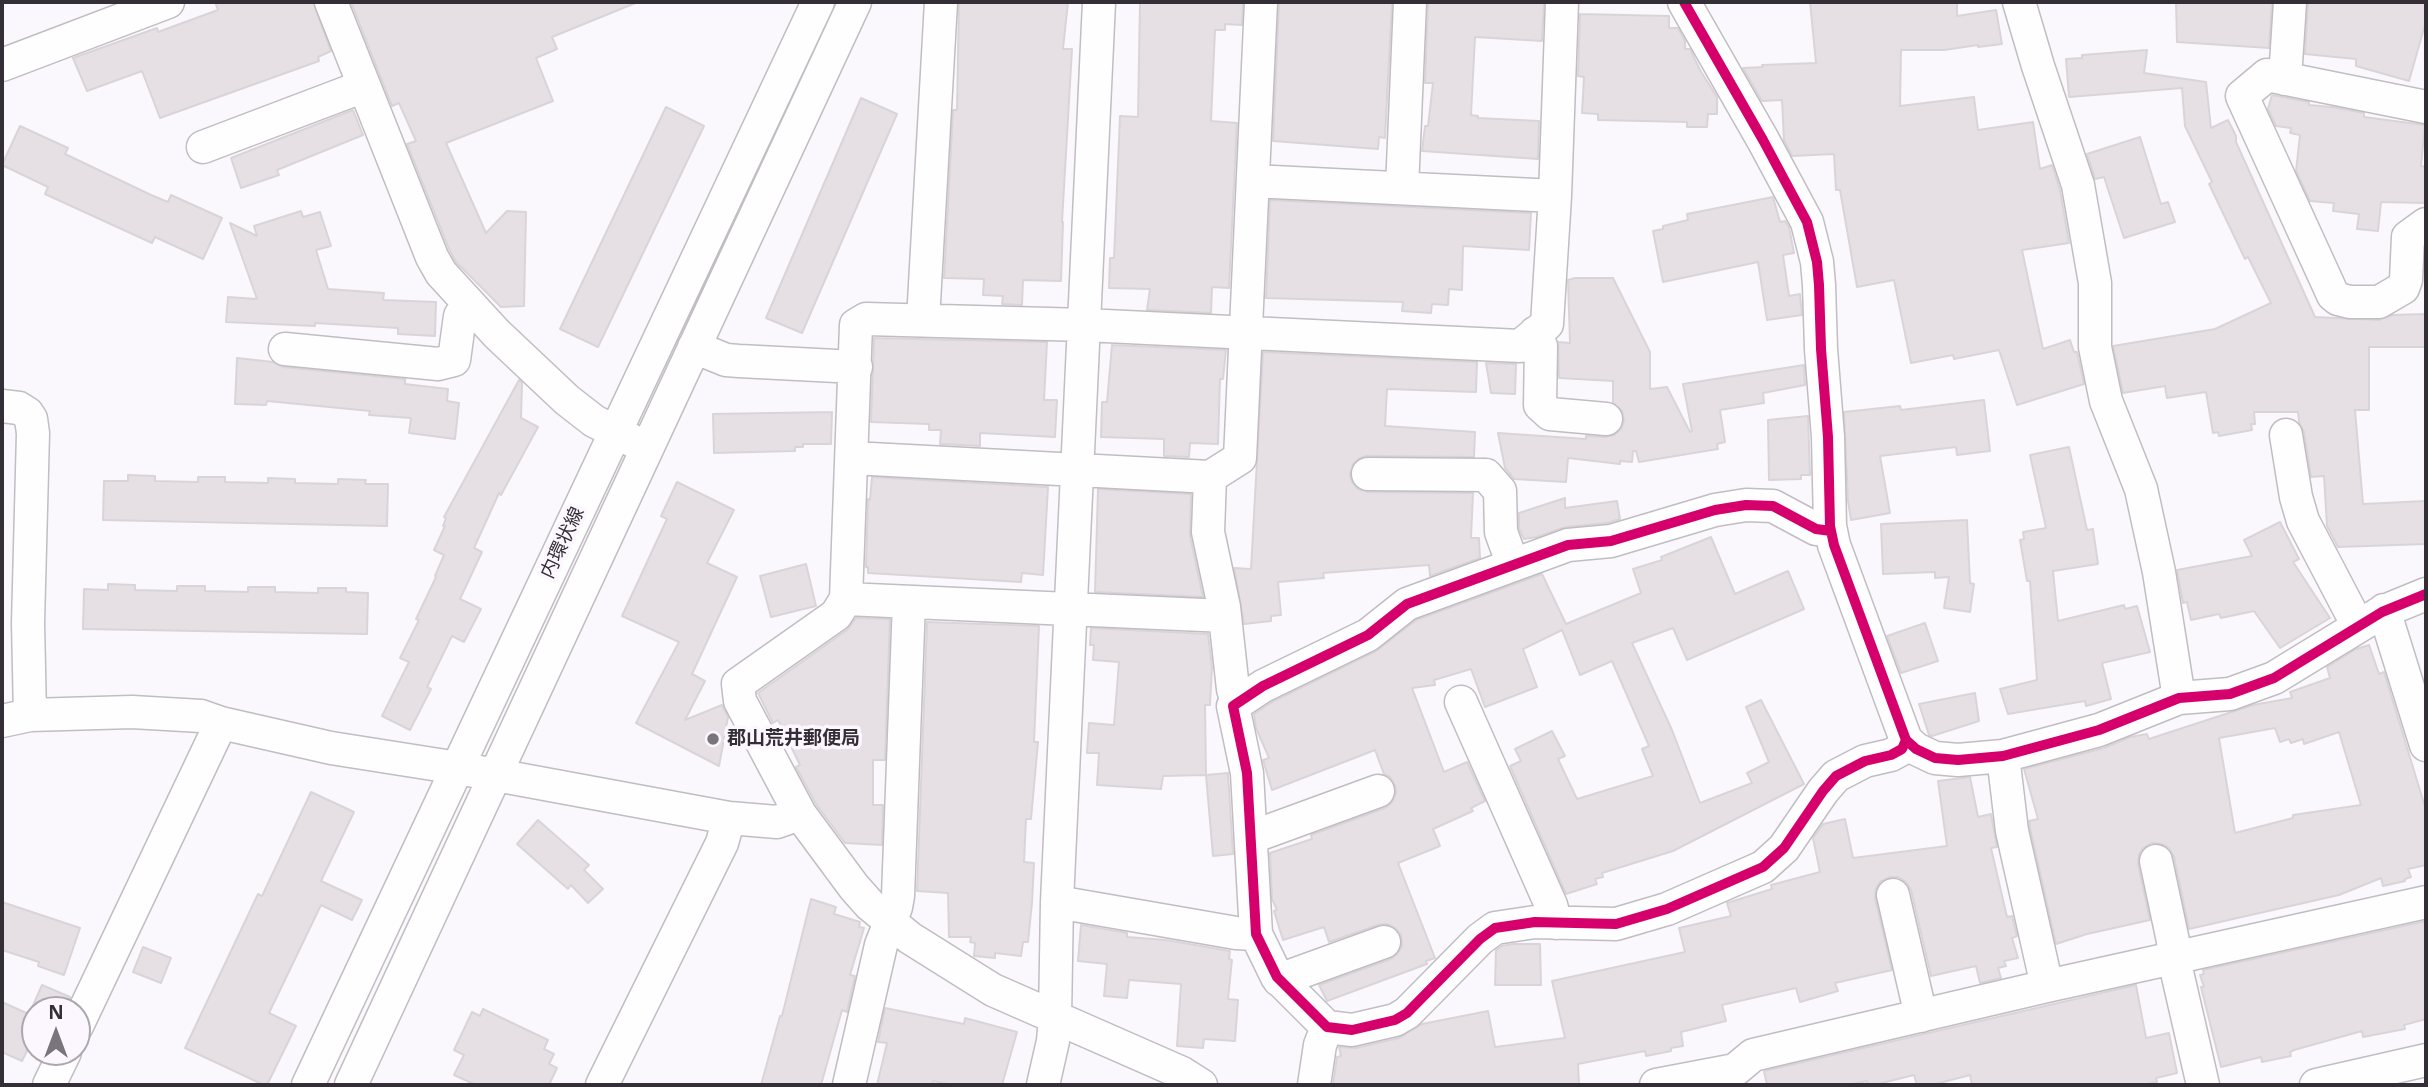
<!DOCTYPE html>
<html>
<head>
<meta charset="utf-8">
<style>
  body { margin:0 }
  #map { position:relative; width:2428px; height:1087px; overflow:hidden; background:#fbf8fd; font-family:"Noto Sans",sans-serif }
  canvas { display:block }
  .frame { position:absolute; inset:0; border:4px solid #342f36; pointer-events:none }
  .north { position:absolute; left:21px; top:996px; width:70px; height:70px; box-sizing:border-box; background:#fcf7fe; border:2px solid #aca7ae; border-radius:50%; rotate:0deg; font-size:19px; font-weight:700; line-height:28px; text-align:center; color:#342f36 }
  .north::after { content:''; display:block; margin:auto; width:24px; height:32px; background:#7a757c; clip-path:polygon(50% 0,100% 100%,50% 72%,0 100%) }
</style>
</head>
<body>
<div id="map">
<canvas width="2428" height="1087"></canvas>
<div class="frame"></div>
<div class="north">N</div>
</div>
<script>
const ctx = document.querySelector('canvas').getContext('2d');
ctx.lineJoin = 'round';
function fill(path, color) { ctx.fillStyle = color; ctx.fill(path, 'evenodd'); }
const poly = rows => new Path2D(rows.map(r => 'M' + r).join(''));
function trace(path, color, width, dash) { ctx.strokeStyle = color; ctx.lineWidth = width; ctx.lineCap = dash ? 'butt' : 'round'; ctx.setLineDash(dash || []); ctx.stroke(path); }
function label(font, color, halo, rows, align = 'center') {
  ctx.font = font + ' "Noto Sans","Noto Sans JP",sans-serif'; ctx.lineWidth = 7; ctx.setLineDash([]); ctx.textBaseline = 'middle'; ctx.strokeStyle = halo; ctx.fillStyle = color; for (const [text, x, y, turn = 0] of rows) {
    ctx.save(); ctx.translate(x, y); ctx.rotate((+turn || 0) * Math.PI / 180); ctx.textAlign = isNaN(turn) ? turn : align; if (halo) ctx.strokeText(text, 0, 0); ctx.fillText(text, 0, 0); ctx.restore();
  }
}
const building = poly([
  [215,2,313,2,331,51,318,57,319,61,160,118,142,71,87,91,73,58,157,28,158,32,218,10,215,2],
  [351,2,638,2,552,37,557,49,536,58,553,101,446,143,486,233,507,211,526,212,524,306,501,307,456,262,449,249,407,144,416,141,399,103,392,106,351,2],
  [959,2,1068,2,1063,49,1072,49,1062,222,1063,222,1061,281,1023,280,1022,305,1002,304,1003,296,983,295,984,279,944,278,953,110,957,110,959,2],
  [1140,2,1243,2,1242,25,1225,24,1225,30,1215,30,1211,121,1237,123,1229,288,1212,287,1211,313,1147,310,1150,289,1109,288,1110,258,1114,258,1120,116,1138,117,1140,2],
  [1279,2,1392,2,1385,138,1379,137,1378,149,1273,141,1279,2],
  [1428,2,1544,2,1542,41,1475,37,1471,115,1478,116,1478,118,1539,121,1538,159,1422,151,1425,126,1428,126,1433,83,1425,83,1428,2],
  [1810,2,1957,2,1957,16,1996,10,2002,44,1978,47,1978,45,1944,50,1901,50,1900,106,1974,97,1978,130,2033,122,2040,169,2052,165,2060,190,2069,243,2022,250,2043,349,2070,340,2074,352,2077,352,2084,384,2017,405,1999,350,1954,359,1953,355,1911,363,1894,280,1857,287,1840,190,1836,190,1834,154,1792,156,1784,140,1782,100,1762,101,1743,68,1763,67,1762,65,1816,63,1810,2],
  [2176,2,2272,2,2269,48,2177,42,2176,2],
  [2308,2,2426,2,2426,21,2409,81,2356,66,2356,59,2305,54,2308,2],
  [1580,14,1669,16,1669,28,1678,28,1685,41,1685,49,1690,49,1700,70,1717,97,1717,114,1708,114,1707,127,1687,127,1687,122,1598,120,1598,114,1582,113,1584,77,1578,76,1580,14],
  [2147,50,2144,73,2206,82,2211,128,2228,120,2236,136,2236,142,2315,317,2379,320,2393,315,2426,314,2426,347,2369,347,2369,410,2355,410,2363,504,2426,501,2426,544,2338,547,2327,526,2324,476,2311,477,2304,432,2299,422,2298,412,2254,412,2255,424,2251,424,2252,430,2219,436,2218,432,2213,433,2206,392,2167,398,2165,386,2123,393,2113,346,2215,329,2271,303,2248,257,2245,259,2209,184,2212,182,2185,126,2182,88,2069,97,2066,59,2082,58,2082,55,2147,50],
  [2272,95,2309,102,2309,105,2332,107,2364,113,2364,117,2425,125,2421,166,2426,167,2426,203,2381,202,2378,231,2357,229,2359,214,2333,211,2334,203,2310,201,2296,171,2300,135,2290,133,2291,128,2276,126,2268,109,2272,95],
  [861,98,897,114,802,333,766,318,861,98],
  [666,107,704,126,598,347,560,329,666,107],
  [353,110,363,135,277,170,279,175,241,188,231,158,353,110],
  [20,126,68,148,65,154,151,195,168,202,171,195,222,218,203,259,155,237,152,243,45,194,48,187,2,165,20,126],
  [2140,137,2161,204,2168,202,2175,222,2124,238,2104,177,2095,179,2087,154,2140,137],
  [1773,197,1780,222,1785,221,1789,227,1794,253,1783,255,1789,296,1800,294,1802,315,1767,320,1758,262,1663,282,1653,231,1663,229,1663,226,1688,220,1687,214,1773,197],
  [1270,200,1531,213,1529,250,1463,246,1462,290,1449,289,1448,305,1432,304,1431,313,1402,311,1403,302,1266,298,1270,200],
  [301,211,303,217,320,212,331,246,316,250,328,289,384,293,383,300,436,302,435,336,398,334,398,328,315,323,315,326,226,322,228,297,257,299,230,223,257,236,254,226,301,211],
  [1575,278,1613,278,1650,352,1650,389,1667,387,1690,432,1692,431,1683,384,1804,365,1805,385,1763,393,1764,403,1720,410,1725,442,1717,444,1718,449,1639,462,1636,451,1633,451,1632,462,1620,461,1620,464,1568,458,1566,482,1514,479,1505,468,1498,433,1586,439,1586,436,1605,437,1614,435,1621,429,1624,421,1622,411,1613,403,1613,381,1559,378,1558,342,1570,343,1568,280,1575,278],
  [874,338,1047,342,1044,400,1057,400,1055,437,980,433,980,446,940,444,941,430,929,430,929,424,871,422,874,338],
  [1112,345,1226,350,1223,379,1220,379,1218,444,1190,443,1189,457,1164,456,1164,439,1101,437,1102,402,1107,402,1112,345],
  [1263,352,1477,362,1476,392,1387,389,1385,426,1475,432,1474,457,1367,456,1360,458,1353,464,1350,475,1352,482,1358,489,1368,492,1473,493,1471,538,1479,538,1480,558,1430,576,1429,565,1323,573,1324,578,1278,582,1281,615,1271,616,1271,621,1244,624,1234,568,1251,569,1263,352],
  [237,358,273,362,283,367,405,379,405,384,448,389,447,401,459,403,455,439,409,433,411,418,369,415,370,411,267,401,266,405,235,404,237,358],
  [1486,363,1516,364,1515,394,1491,393,1486,363],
  [519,380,522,383,521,418,538,427,501,495,499,493,474,548,482,552,460,599,481,609,464,642,452,636,427,687,431,689,410,730,382,716,409,662,400,658,419,620,416,619,436,577,435,576,444,555,434,550,445,526,443,526,446,518,444,517,519,380],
  [1984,400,1990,451,1957,455,1956,447,1880,456,1890,513,1851,520,1848,501,1844,412,1900,406,1901,410,1984,400],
  [832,412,831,444,803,444,803,447,795,447,795,451,714,453,713,414,832,412],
  [1808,416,1810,475,1801,475,1801,479,1769,480,1768,420,1808,416],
  [2069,447,2087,530,2093,529,2098,564,2053,571,2058,621,2124,605,2125,609,2137,606,2150,652,2102,663,2111,699,2086,706,2085,701,2008,714,2000,689,2037,680,2030,581,2027,581,2020,540,2024,539,2023,532,2046,528,2030,455,2069,447],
  [128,475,155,476,155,481,198,482,198,477,225,477,225,482,268,483,268,478,295,479,295,483,338,484,338,479,366,480,365,484,388,484,387,526,103,520,104,481,128,481,128,475],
  [872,477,1048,487,1043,575,1022,573,1021,582,868,573,868,567,866,567,868,499,870,500,872,477],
  [677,482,734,510,707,563,737,577,692,674,705,681,685,720,722,705,728,717,719,766,636,723,679,642,622,616,667,519,661,516,677,482],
  [1098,489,1191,494,1190,536,1203,597,1095,592,1098,489],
  [1565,498,1565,508,1617,501,1620,519,1607,523,1566,527,1537,537,1524,539,1519,529,1519,513,1565,498],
  [1967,520,1970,583,1974,584,1970,612,1944,608,1949,577,1935,578,1935,572,1883,574,1881,524,1967,520],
  [2280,522,2299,559,2293,562,2330,618,2280,648,2254,611,2221,618,2219,614,2191,620,2187,602,2183,603,2177,570,2252,556,2244,540,2280,522],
  [1711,537,1735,594,1788,571,1804,609,1687,660,1673,628,1632,643,1672,730,1700,803,1752,783,1747,773,1769,762,1746,707,1761,700,1804,784,1673,851,1602,873,1603,877,1595,879,1597,884,1566,894,1510,766,1521,761,1515,749,1552,731,1565,756,1558,759,1577,799,1653,776,1642,749,1649,746,1612,661,1580,675,1562,630,1523,649,1537,687,1485,707,1471,669,1434,680,1435,685,1412,688,1444,772,1467,762,1485,801,1471,808,1473,811,1433,829,1440,846,1398,863,1435,958,1426,961,1427,964,1327,1001,1319,985,1391,959,1398,953,1402,946,1401,935,1395,928,1387,924,1378,925,1329,942,1324,927,1283,940,1274,911,1277,910,1272,899,1270,853,1312,839,1311,835,1385,808,1392,802,1396,793,1395,785,1390,777,1384,774,1375,750,1272,790,1263,760,1269,758,1256,728,1254,714,1272,702,1376,651,1416,620,1542,574,1566,624,1641,593,1633,569,1662,560,1661,557,1711,537],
  [806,564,816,606,771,617,760,576,806,564],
  [108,584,135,585,135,590,177,591,177,586,205,586,205,591,248,592,248,587,275,587,275,592,318,593,318,588,346,588,346,592,368,593,367,634,83,629,84,589,108,590,108,584],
  [856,618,890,619,885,760,873,760,873,805,883,805,882,845,845,843,816,804,796,767,800,765,778,720,773,723,758,693,847,630,856,618],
  [927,622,1039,626,1034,742,1038,742,1031,819,1026,819,1024,862,1034,863,1032,903,1028,942,1023,942,1021,956,995,953,995,958,974,956,975,943,970,942,971,937,949,937,948,893,917,891,927,622],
  [1925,623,1938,661,1901,673,1887,636,1925,623],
  [1091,628,1208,634,1212,667,1210,705,1205,705,1206,775,1163,776,1161,789,1097,785,1099,753,1087,753,1089,723,1114,725,1119,662,1093,660,1094,645,1090,645,1091,628],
  [2369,645,2379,674,2384,672,2426,810,2426,865,2408,869,2411,877,2405,879,2405,881,2383,886,2381,878,2339,895,2189,929,2174,857,2169,848,2162,844,2152,843,2143,848,2139,855,2138,864,2150,920,2087,934,2056,944,2030,828,2029,821,2038,819,2024,769,2104,748,2130,737,2147,734,2149,739,2253,705,2292,698,2290,692,2330,678,2327,667,2356,649,2369,645],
  [2275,728,2280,742,2289,739,2291,743,2303,739,2304,744,2339,732,2361,805,2293,815,2293,818,2235,833,2219,738,2275,728],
  [1975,693,1979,721,1932,736,1929,735,1919,704,1975,693],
  [1228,773,1233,854,1213,856,1206,775,1228,773],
  [1970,777,1978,817,1991,814,1997,847,1991,848,2007,917,2012,916,2017,936,2012,938,2018,958,2004,961,2006,966,1998,968,2001,978,1980,983,1976,966,1931,976,1911,890,1906,882,1898,877,1890,877,1880,882,1876,889,1875,898,1892,970,1835,983,1838,991,1800,1002,1796,988,1722,1005,1726,1021,1681,1032,1683,1046,1671,1048,1671,1051,1646,1056,1645,1051,1578,1064,1579,1085,1333,1085,1337,1057,1341,1056,1339,1047,1356,1048,1399,1038,1422,1024,1488,1011,1495,1047,1565,1038,1552,981,1685,952,1679,928,1731,916,1727,903,1772,889,1771,885,1820,872,1813,838,1823,824,1845,819,1853,858,1947,846,1938,781,1970,777],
  [311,792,354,812,321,881,362,900,352,920,321,905,269,1013,296,1026,267,1085,264,1085,185,1048,258,894,262,896,311,792],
  [538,820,589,865,584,870,603,889,588,903,571,885,568,889,517,844,538,820],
  [811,899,836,907,834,914,860,922,859,927,864,928,850,975,855,976,847,1012,842,1010,821,1085,761,1085,780,1016,782,1016,811,899],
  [2,902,80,928,64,975,38,966,39,962,2,950,2,902],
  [2426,921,2426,1019,2404,1025,2405,1029,2363,1037,2362,1031,2294,1050,2290,1052,2291,1056,2262,1062,2261,1057,2221,1067,2201,987,2204,987,2200,975,2204,974,2203,970,2426,921],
  [1081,925,1127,933,1127,937,1166,940,1230,951,1229,959,1232,960,1228,999,1238,1000,1235,1041,1204,1039,1203,1048,1177,1046,1181,984,1129,980,1127,998,1104,996,1107,964,1078,961,1081,925],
  [1513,944,1540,944,1541,985,1495,985,1496,950,1502,946,1513,944],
  [143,947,171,958,161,983,133,972,143,947],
  [42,985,70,997,64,1010,31,1010,42,985],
  [2136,985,2146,1038,2169,1033,2177,1073,2156,1078,2157,1082,2142,1085,1972,1085,1970,1075,1932,1085,1917,1085,1914,1075,1874,1085,1868,1085,1867,1081,1848,1085,1767,1085,1764,1071,2136,985],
  [2,1002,35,1017,35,1052,28,1049,22,1061,2,1052,2,1002],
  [885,1008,964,1024,965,1018,1017,1032,1002,1085,953,1085,933,1081,932,1085,877,1085,887,1043,878,1042,885,1008],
  [483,1009,548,1040,544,1049,554,1054,549,1064,557,1068,549,1085,476,1085,454,1075,464,1055,454,1050,472,1012,480,1016,483,1009]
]);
fill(building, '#e6e0e4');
trace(building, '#d9d4d8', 2);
const minor = poly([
  [331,2,432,257,441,273,497,334,567,400,594,421,633,441],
  [1684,2,1763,140,1807,222,1817,262,1819,285,1821,349,1828,437,1830,526,1834,545,1906,740,1916,749,1935,758,1958,760,2003,756,2099,730,2179,698,2230,694,2274,678,2382,612,2426,594],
  [2019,2,2038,66,2078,185,2095,283,2095,347,2106,401,2141,489,2159,572,2179,698],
  [2,65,168,2],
  [2285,79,2290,2],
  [2426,107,2267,75,2242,96,2333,295,2338,299,2350,302,2379,302,2403,288,2406,280,2408,237,2426,224],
  [203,147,364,86],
  [1253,181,1555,196],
  [1402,188,1410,2],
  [923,320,941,2],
  [1535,333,1541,346,1540,405,1550,414,1606,419],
  [694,347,726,360,739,361,856,367],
  [285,349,438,364,454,360,460,316,469,305],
  [2,406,19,408,27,413,31,419,33,433,28,623,30,715],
  [2286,435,2296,497,2303,521,2358,626],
  [852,458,1210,477,1240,458,1261,2],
  [1368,474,1486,475,1500,491,1501,532,1509,554,1517,563],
  [1210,477,1208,532,1224,607,1233,689,1237,703],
  [1831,531,1816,529,1773,506,1746,505,1715,510,1611,541,1568,545,1407,604,1368,635,1263,686,1233,706,1247,773,1256,934,1277,977,1327,1027,1352,1030,1395,1020,1407,1013,1480,939,1495,928,1535,922,1616,924,1667,909,1763,867,1784,848,1823,791,1836,776,1865,761,1891,755,1902,749,1906,740],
  [846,599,856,325,866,319,1085,325,1520,346,1547,324,1555,196,1562,2],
  [2384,610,2426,745],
  [1461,702,1551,905,1556,923],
  [2,721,30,715,132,712,201,716,221,723,331,748,458,768,729,818,777,822,800,814],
  [2003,756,2012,831,2047,986],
  [1252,837,1378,791],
  [2156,861,2173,941,2174,959,2203,1085],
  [1893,895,1921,1016],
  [1057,902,1236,933,1256,934],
  [1279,980,1384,942],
  [77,1026,221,723],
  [49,1085,65,1052],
  [308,1085,818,2],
  [351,1085,855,2],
  [602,1085,722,843,729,818],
  [849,1085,881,945,896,907,898,896,909,602],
  [1043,1085,1053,1041,1055,1018,1057,902,1099,2],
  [1201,1085,1182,1073,993,990,910,938,870,905,854,887,800,814,740,701,738,684,836,615,846,599,1225,616],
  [1314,1085,1320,1045,1327,1027],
  [1656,1085,1735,1070,1753,1055,2047,986,2426,902],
  [2316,1085,2426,1060]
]);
trace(minor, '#c1bdc3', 35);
trace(minor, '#fefeff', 32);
trace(poly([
  [1684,2,1763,140,1807,222,1817,262,1819,285,1821,349,1828,437,1830,526,1834,545,1906,740,1916,749,1935,758,1958,760,2003,756,2099,730,2179,698,2230,694,2274,678,2382,612,2426,594],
  [1831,531,1816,529,1773,506,1746,505,1715,510,1611,541,1568,545,1407,604,1368,635,1263,686,1233,706,1247,773,1256,934,1277,977,1327,1027,1352,1030,1395,1020,1407,1013,1480,939,1495,928,1535,922,1616,924,1667,909,1763,867,1784,848,1823,791,1836,776,1865,761,1891,755,1902,749,1906,740]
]), '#d6006c', 10);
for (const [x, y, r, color] of [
  [713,739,7,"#7a757c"]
]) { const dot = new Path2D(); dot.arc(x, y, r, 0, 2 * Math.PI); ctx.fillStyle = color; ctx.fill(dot); trace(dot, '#fcf7fe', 2.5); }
label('19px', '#342f36', '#fcf7fe', [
  ["内環状線",563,543,-65]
]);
label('bold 19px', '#342f36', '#fcf7fe', [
  ["郡山荒井郵便局",727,739]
], 'left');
</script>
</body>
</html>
